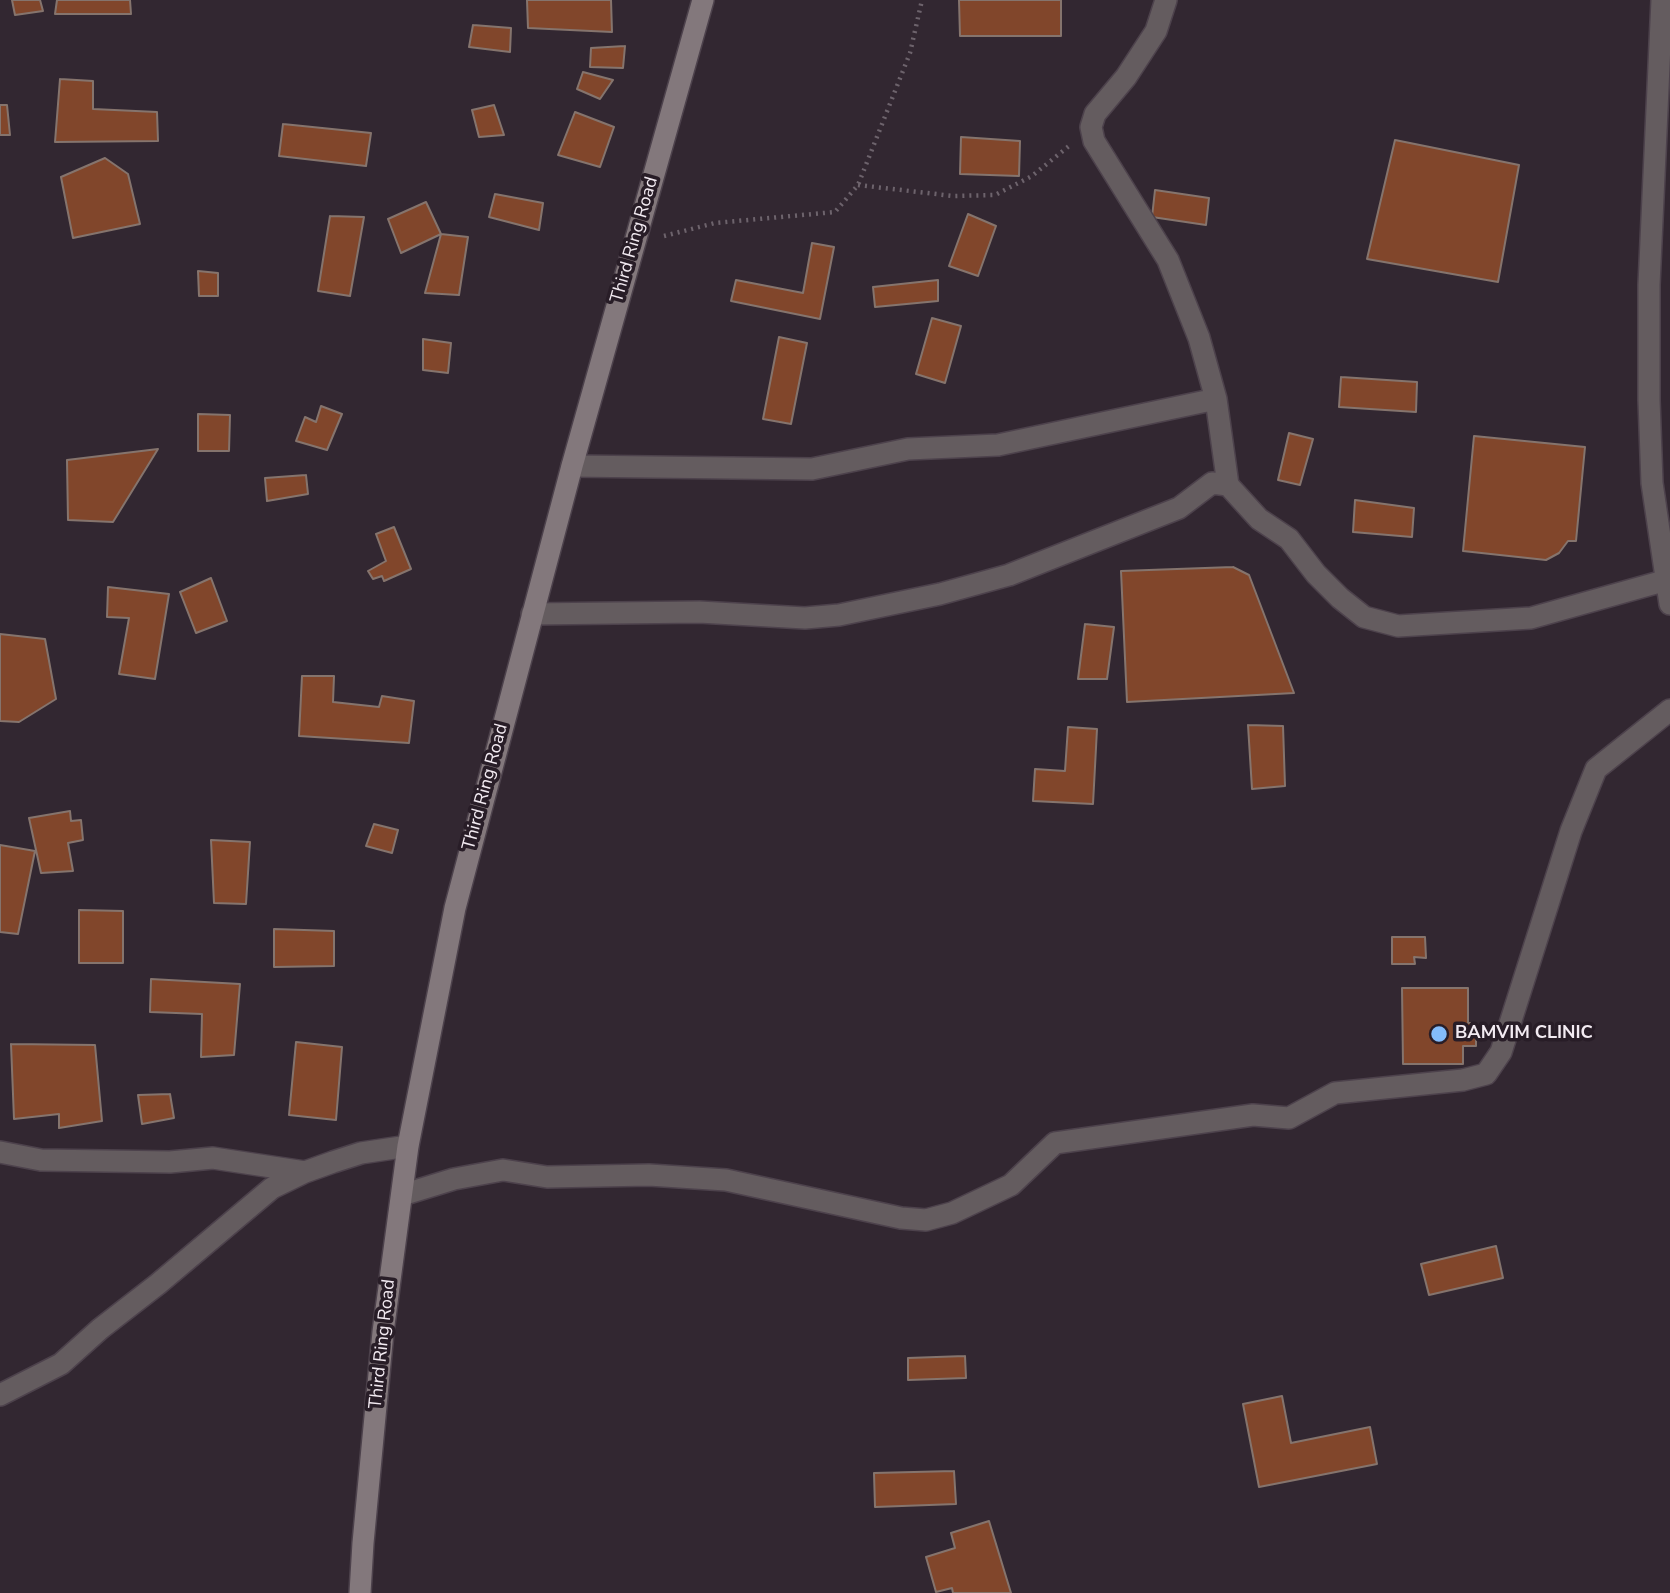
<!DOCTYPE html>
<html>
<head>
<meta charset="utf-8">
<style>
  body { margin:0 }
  canvas { display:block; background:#322731 }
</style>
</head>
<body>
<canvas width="1670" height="1593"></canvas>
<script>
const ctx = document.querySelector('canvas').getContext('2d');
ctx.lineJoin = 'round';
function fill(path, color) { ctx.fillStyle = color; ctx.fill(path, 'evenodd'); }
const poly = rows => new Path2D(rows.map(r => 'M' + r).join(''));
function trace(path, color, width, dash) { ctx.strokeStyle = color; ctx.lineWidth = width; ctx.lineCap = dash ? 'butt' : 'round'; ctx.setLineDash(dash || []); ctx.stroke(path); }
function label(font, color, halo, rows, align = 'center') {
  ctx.font = font + ' "Nunito Sans",sans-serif'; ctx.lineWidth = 7; ctx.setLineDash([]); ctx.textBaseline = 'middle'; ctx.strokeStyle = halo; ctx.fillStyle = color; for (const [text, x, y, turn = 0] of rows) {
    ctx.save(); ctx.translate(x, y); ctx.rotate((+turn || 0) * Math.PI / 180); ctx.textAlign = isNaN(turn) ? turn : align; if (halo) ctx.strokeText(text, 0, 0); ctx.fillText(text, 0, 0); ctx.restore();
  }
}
const building = poly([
  [12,0,40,0,43,11,15,15,12,0],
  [57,0,130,0,131,14,55,14,57,0],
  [527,0,611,0,612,32,528,28,527,0],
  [959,0,1061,0,1061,36,960,36,959,0],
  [473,25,511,28,510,52,469,47,473,25],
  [625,46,623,68,590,67,591,48,625,46],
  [583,72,613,80,600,99,577,89,583,72],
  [60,79,93,81,93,109,157,112,158,141,55,142,60,79],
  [0,105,7,105,10,135,0,135,0,105],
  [494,105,504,135,479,137,472,110,494,105],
  [575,112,614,127,600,167,558,155,575,112],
  [283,124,371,133,366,166,279,156,283,124],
  [961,137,1020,141,1019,176,960,174,961,137],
  [1395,140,1519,165,1498,282,1367,259,1395,140],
  [105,158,128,174,140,224,73,238,61,177,105,158],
  [1155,190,1209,198,1206,225,1152,217,1155,190],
  [495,194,543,203,539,230,489,217,495,194],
  [426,202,441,234,401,253,388,219,426,202],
  [968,214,996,226,978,276,949,266,968,214],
  [330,216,364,217,350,296,318,291,330,216],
  [441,234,468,237,459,295,425,293,441,234],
  [812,243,834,247,820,319,731,301,736,280,803,293,812,243],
  [198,271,218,273,218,296,199,296,198,271],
  [938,280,938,301,875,307,873,287,938,280],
  [932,318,961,326,945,383,916,374,932,318],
  [779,337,807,343,791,424,763,419,779,337],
  [423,339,451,343,448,373,423,370,423,339],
  [1341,377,1417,382,1416,412,1339,407,1341,377],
  [321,406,342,414,327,450,296,441,305,417,316,422,321,406],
  [198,414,230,415,229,451,198,451,198,414],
  [1289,433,1313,439,1300,485,1278,480,1289,433],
  [1474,436,1585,447,1576,541,1568,541,1559,553,1546,560,1463,551,1474,436],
  [158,449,113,522,68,520,67,460,158,449],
  [306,475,308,494,267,501,265,478,306,475],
  [1355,500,1414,508,1412,537,1353,532,1355,500],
  [394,527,411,569,384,581,382,576,373,579,368,571,386,561,376,534,394,527],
  [1233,567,1249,575,1294,693,1127,702,1121,571,1233,567],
  [211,578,227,621,196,633,180,592,211,578],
  [108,587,169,594,155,679,119,674,129,618,107,617,108,587],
  [1085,624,1114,627,1107,679,1078,679,1085,624],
  [0,634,45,639,56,699,19,722,0,721,0,634],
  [302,676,334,676,333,702,379,707,382,696,414,701,409,743,299,736,302,676],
  [1248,725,1283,726,1285,786,1252,789,1248,725],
  [1068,727,1097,729,1093,804,1033,801,1035,769,1065,771,1068,727],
  [70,811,71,821,81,820,83,840,68,843,73,871,41,873,29,818,70,811],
  [374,824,398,830,392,853,366,846,374,824],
  [211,840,250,842,246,904,214,903,211,840],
  [0,845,35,851,18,934,0,932,0,845],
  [79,910,123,911,123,963,79,963,79,910],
  [274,929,334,931,334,966,274,967,274,929],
  [1392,937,1425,937,1426,958,1414,957,1415,964,1392,964,1392,937],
  [151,979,240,984,234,1055,201,1057,202,1014,150,1012,151,979],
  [1402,988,1468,988,1468,1023,1476,1023,1476,1046,1463,1046,1463,1064,1403,1064,1402,988],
  [296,1042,342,1047,336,1120,289,1115,296,1042],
  [11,1044,95,1045,102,1121,59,1128,59,1114,14,1119,11,1044],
  [170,1094,174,1118,142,1124,138,1095,170,1094],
  [1496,1246,1503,1278,1429,1295,1421,1264,1496,1246],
  [965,1356,966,1378,908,1380,908,1358,965,1356],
  [1282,1396,1291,1443,1370,1427,1377,1464,1259,1487,1243,1404,1282,1396],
  [954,1471,956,1504,875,1507,874,1473,954,1471],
  [989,1521,1011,1593,953,1593,952,1588,936,1592,926,1557,955,1548,951,1533,989,1521]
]);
fill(building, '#81462b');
trace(building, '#85746d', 2);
const street = poly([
  [1166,0,1156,31,1126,77,1095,114,1091,127,1094,141,1168,260,1199,338,1216,399,1228,485,1259,519,1289,539,1316,574,1340,598,1364,617,1398,626,1531,618,1667,580],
  [1662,0,1649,285,1649,400,1652,483,1670,604],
  [572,466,812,469,908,449,998,445,1216,399],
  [532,614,699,612,805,618,839,615,940,594,1009,575,1179,508,1212,483,1228,485],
  [0,1152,41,1160,170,1162,213,1158,305,1172],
  [402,1195,454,1179,503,1170,547,1177,649,1175,726,1180,901,1218,926,1220,952,1213,1011,1185,1055,1143,1253,1115,1289,1118,1335,1093,1463,1080,1486,1074,1501,1052,1571,831,1596,769,1670,710],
  [0,1395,61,1364,100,1329,158,1284,272,1188,305,1172,333,1162,361,1153,408,1146]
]);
const secondary = poly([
  [360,1593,363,1543,383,1332,408,1146,455,908,572,466,703,0]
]);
trace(street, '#4d424c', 24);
trace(secondary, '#4d424c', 24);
trace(poly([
  [858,185,953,196,995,195,1032,176,1069,146],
  [664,236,715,223,835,212,858,185,910,53,922,0]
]), '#6d636c', 4.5, [2, 5]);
trace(street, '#645c5f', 21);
trace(secondary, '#83787c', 21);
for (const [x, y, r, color] of [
  [1439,1034,9,"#84bcfb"]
]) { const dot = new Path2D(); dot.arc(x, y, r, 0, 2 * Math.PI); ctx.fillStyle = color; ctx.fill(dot); trace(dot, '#281d27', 2.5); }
label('18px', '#f3ebf2', '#281d27', [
  ["Third Ring Road",635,240,-74],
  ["Third Ring Road",486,787,-75],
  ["Third Ring Road",383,1344,-84]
]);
label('bold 18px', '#f3ebf2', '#281d27', [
  ["BAMVIM CLINIC",1455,1034]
], 'left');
</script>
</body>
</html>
